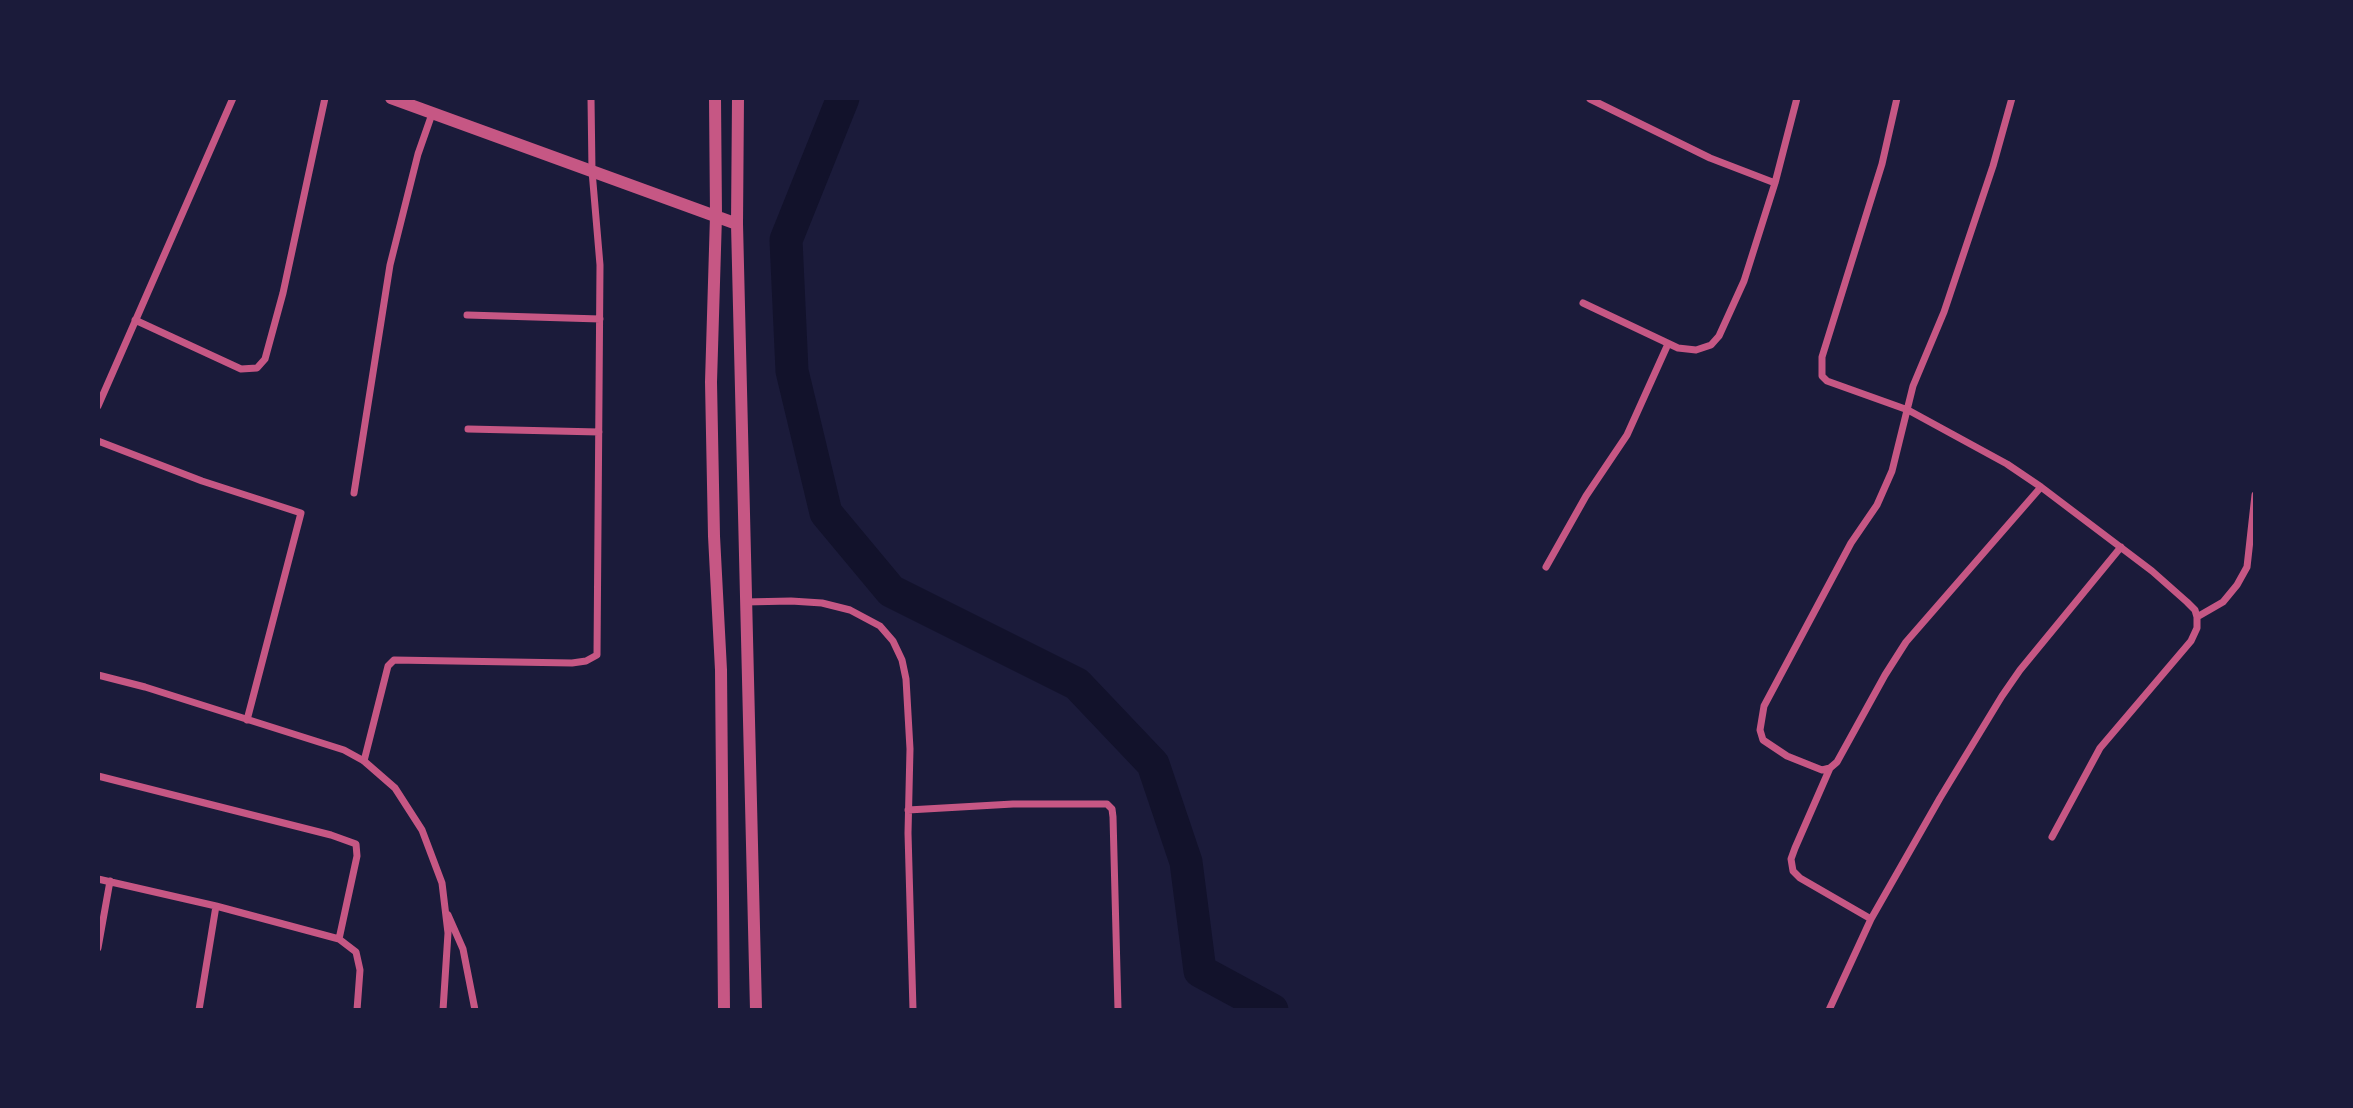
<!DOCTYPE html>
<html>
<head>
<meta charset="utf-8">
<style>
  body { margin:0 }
  #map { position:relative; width:2353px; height:1108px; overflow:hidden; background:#1b1b3a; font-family:"PT Sans Narrow",sans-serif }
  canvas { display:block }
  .frame { position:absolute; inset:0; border:100px solid #1b1b3a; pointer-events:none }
</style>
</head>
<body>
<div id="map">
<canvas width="2353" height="1108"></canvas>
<div class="frame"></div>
</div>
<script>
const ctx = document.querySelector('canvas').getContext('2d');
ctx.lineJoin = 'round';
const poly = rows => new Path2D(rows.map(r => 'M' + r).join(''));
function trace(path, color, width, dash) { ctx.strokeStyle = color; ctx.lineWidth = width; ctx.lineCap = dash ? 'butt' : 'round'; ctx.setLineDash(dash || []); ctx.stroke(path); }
trace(poly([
  [843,98,786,240,792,371,826,513,891,591,1077,684,1153,764,1186,862,1200,971,1272,1010]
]), '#12122b', 33);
trace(poly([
  [1897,98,1882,164,1822,357,1822,376,1827,381,1908,410,2007,464,2041,487,2152,571,2187,602,2195,610,2197,617,2197,628,2191,641,2100,748,2052,837],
  [2012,98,1993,166,1944,312,1913,386,1892,471,1877,505,1851,543,1764,706,1760,730,1763,740,1787,756,1822,770,1830,768,1837,762,1885,675,1906,642,2041,487],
  [1590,99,1710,158,1775,183],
  [1583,303,1678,348,1696,350,1711,345,1719,336,1744,281,1775,183,1797,98],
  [467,315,600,319],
  [135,320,241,369,257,368,265,359,283,293,325,98],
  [98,406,233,98],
  [468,429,599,432],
  [98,441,202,481,301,513,247,720],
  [354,493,390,265,418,154,432,114],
  [1546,567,1586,496,1627,435,1668,344],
  [745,602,791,601,822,603,850,610,880,626,893,641,902,660,906,679,910,749,908,833,913,1010],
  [2197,617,2223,602,2237,585,2247,567,2255,495],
  [98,675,145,687,344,750,364,761,395,788,422,830,442,883,448,933,443,1010],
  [364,761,388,666,394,660,572,663,586,661,597,655,600,265,592,171,591,98],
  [1830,768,1795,848,1791,859,1793,871,1800,878,1871,919],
  [98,776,331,835,356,844,357,856,339,939],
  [908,810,1013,804,1107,804,1112,809,1113,817,1118,1010],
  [98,879,216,906,339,939,356,952,360,970,357,1010],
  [448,915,463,949,475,1010],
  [98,948,110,881],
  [199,1010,216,906],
  [1829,1010,1871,919,1940,798,2002,696,2020,670,2121,547]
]), '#c65784', 7);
trace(poly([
  [391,98,737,224],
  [715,98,716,216,711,382,714,536,721,670,724,1010],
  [738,98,737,224,756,1010]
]), '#c65784', 12);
</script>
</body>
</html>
